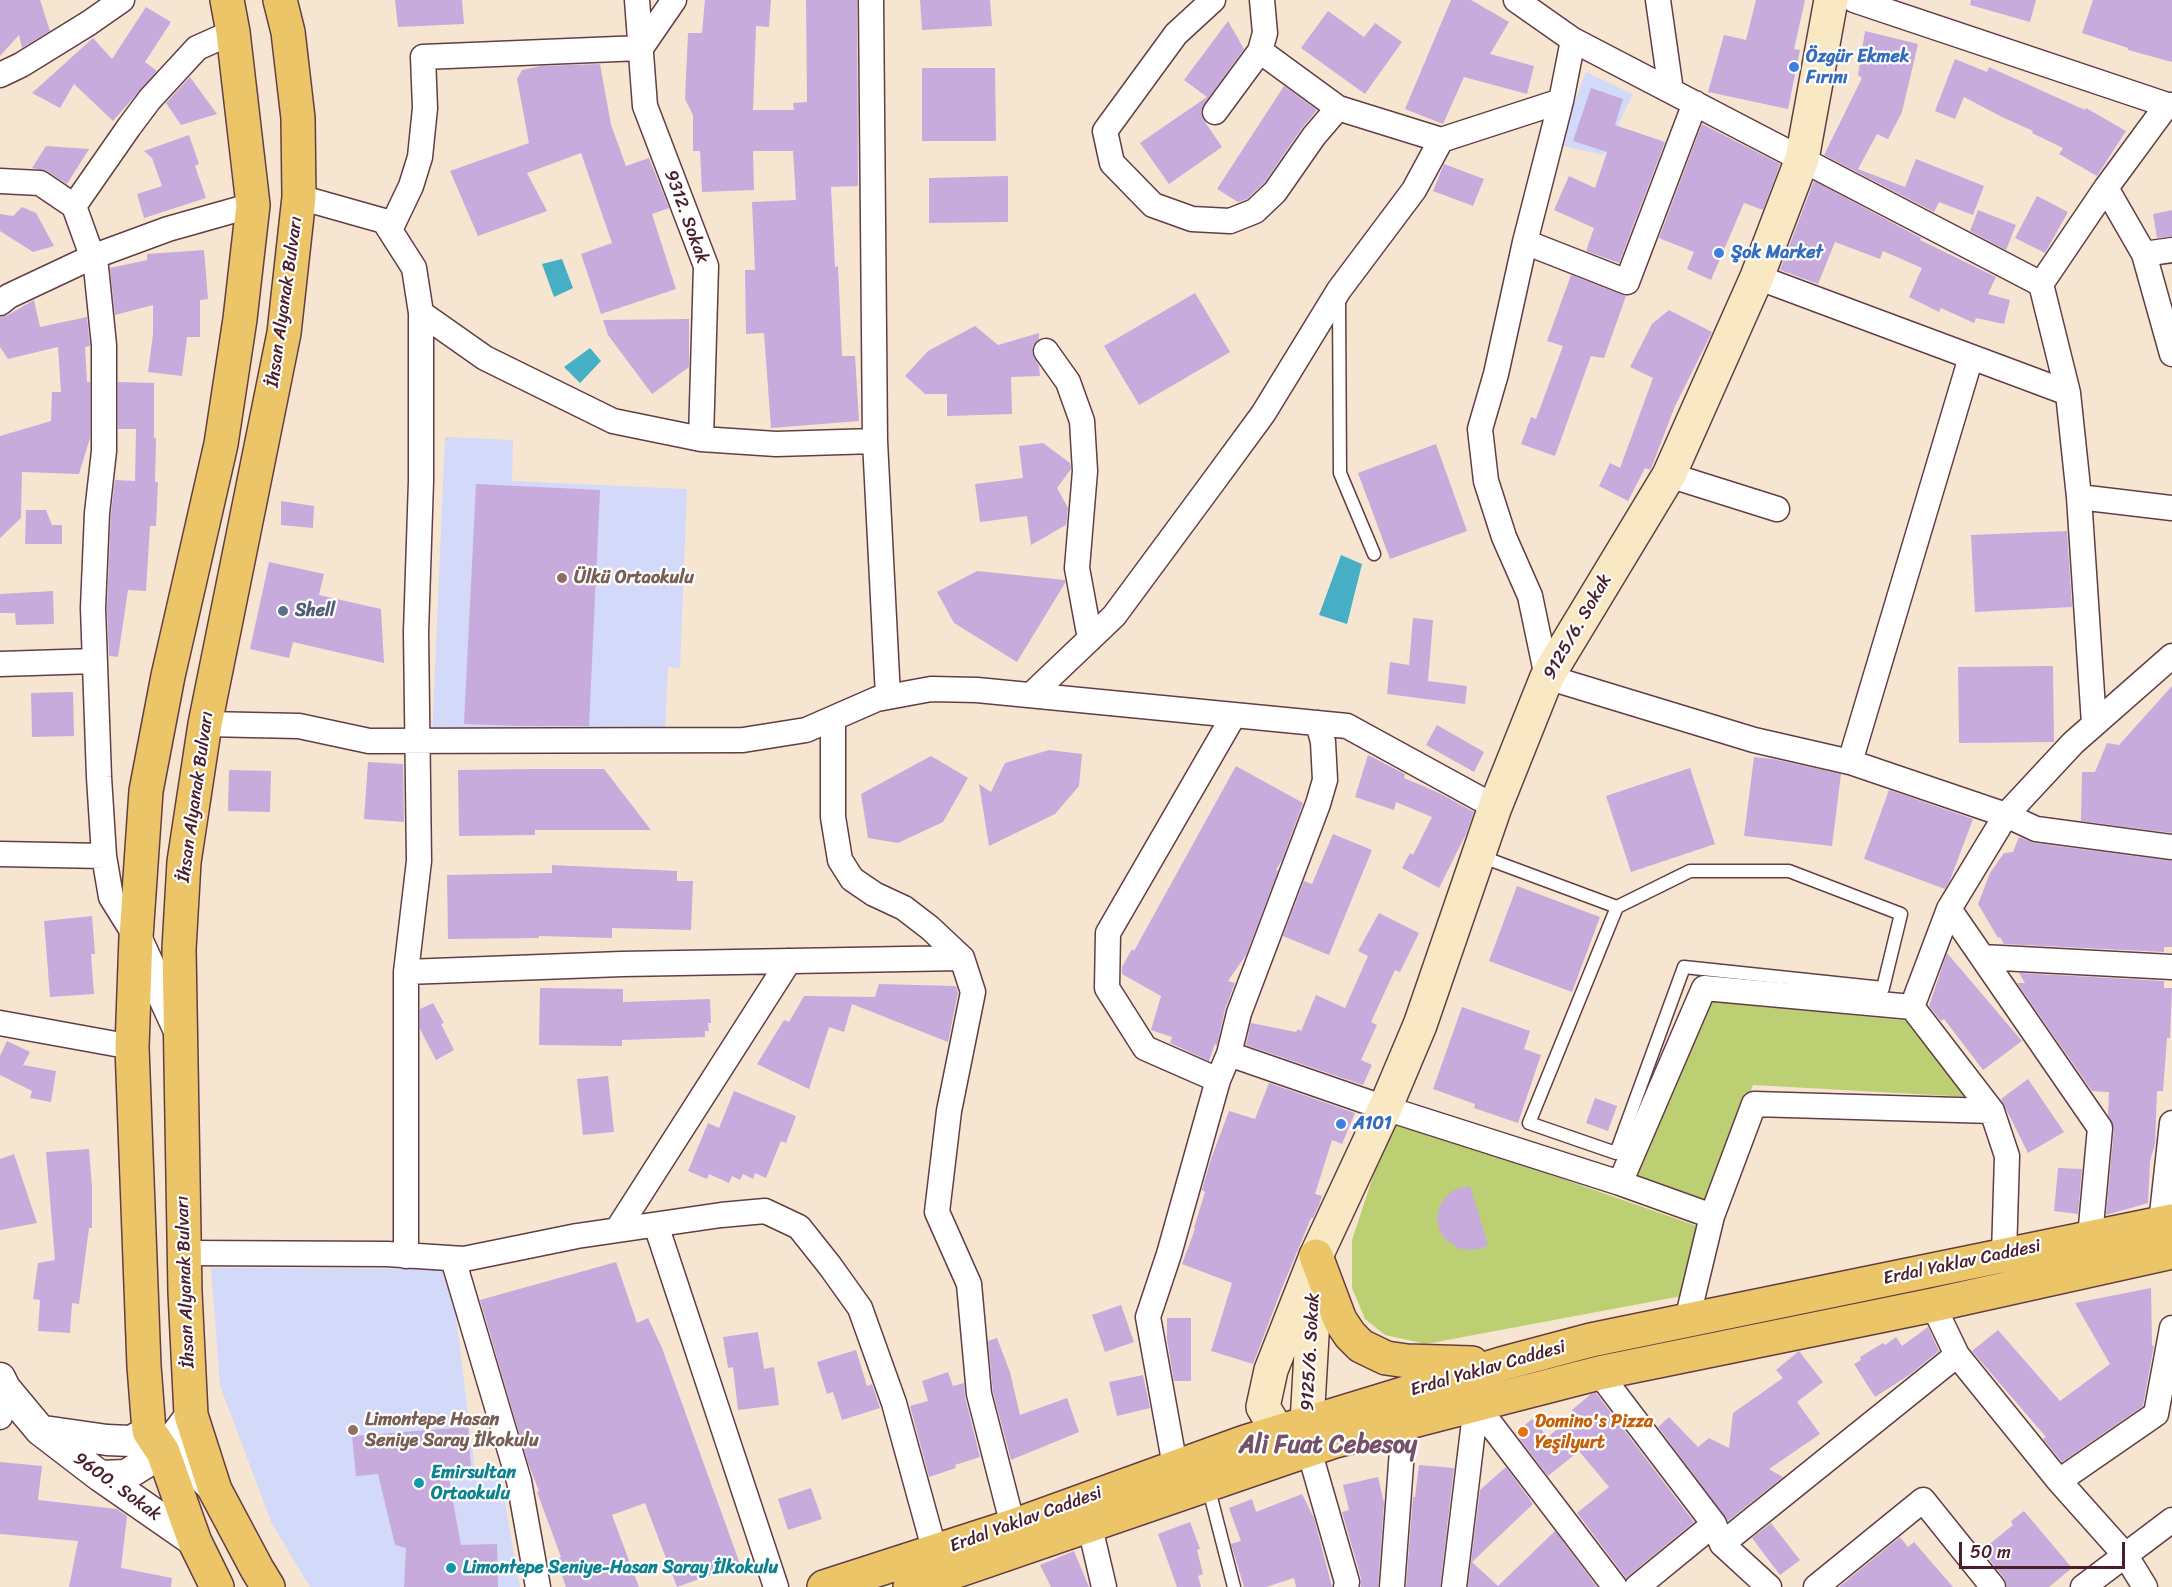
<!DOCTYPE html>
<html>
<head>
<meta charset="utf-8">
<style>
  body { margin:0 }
  #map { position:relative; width:2172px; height:1587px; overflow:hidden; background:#f6e6d1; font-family:Sriracha,sans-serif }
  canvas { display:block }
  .scale { position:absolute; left:1959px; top:1542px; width:166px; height:27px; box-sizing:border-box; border:3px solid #4a1f2b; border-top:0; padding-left:8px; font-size:18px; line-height:21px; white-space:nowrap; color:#4a1f2b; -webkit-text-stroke:4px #fff; paint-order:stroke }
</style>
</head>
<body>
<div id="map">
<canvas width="2172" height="1587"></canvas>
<div class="scale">50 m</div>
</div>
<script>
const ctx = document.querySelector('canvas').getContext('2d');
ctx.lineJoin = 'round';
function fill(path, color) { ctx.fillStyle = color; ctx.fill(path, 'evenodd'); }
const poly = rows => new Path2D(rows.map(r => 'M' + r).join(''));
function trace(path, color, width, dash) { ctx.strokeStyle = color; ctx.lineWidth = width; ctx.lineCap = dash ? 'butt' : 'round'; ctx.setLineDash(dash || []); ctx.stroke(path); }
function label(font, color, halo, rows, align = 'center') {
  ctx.font = font + ' Sriracha,sans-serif'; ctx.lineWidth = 4.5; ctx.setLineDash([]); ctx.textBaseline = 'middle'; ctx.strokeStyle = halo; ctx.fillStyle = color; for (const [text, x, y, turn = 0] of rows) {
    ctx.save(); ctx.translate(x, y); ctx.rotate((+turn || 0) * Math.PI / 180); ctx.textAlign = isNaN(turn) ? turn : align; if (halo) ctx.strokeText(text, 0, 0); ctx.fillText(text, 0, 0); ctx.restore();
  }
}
fill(poly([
  [1586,72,1633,94,1603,155,1558,145],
  [445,437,513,440,512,481,687,489,680,668,668,667,664,750,432,740],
  [211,1268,450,1269,476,1478,500,1475,520,1587,310,1587,272,1524,220,1386]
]), '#d3d9f9');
fill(poly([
  [1711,1001,1911,1021,1970,1097,1753,1085,1711,1203,1637,1177],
  [1392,1119,1697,1226,1682,1296,1426,1344,1385,1335,1365,1319,1352,1288,1352,1240]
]), '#bcd073');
fill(poly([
  [562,259,573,288,554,297,542,264],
  [590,348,601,361,580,383,564,367],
  [1341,555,1362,564,1347,624,1319,615]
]), '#46aec5');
fill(poly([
  [0,0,40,0,50,31,22,48,19,35,0,56],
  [395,0,462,0,464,24,398,27],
  [705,0,771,0,769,27,756,26,753,110,794,110,793,103,807,102,806,0,857,0,858,186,831,187,835,267,838,266,842,356,855,356,859,421,771,428,764,333,746,334,745,270,755,270,752,202,796,200,793,151,753,151,754,190,702,192,700,151,693,151,693,115,685,99,688,33,702,33],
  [920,0,990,0,992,26,922,30],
  [1451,0,1471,0,1509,22,1490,54,1534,66,1527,94,1464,77,1443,124,1405,109],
  [1756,0,1805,0,1794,49,1800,50,1788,109,1708,92,1724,35,1746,40],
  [1971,0,2036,0,2030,22,1970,5],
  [2093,0,2172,0,2172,62,2128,50,2128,48,2082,33],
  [146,7,171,22,145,62,157,71,113,121,74,84,60,108,32,93,93,38,112,59],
  [1328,11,1364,37,1375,23,1402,42,1365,94,1301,48],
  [1228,21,1244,49,1204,104,1201,111,1203,119,1222,147,1169,184,1140,143,1207,97,1184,80],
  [1865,31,1918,44,1902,112,1888,139,1877,134,1858,169,1905,187,1916,159,1984,186,1973,215,1939,202,1934,212,1824,155,1862,78,1858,75],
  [1955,59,1987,72,1989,67,2085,110,2086,108,2126,131,2097,176,2059,154,2063,148,2032,133,2033,131,2002,117,1964,97,1955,119,1935,111],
  [600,64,611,125,626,166,649,158,669,208,652,214,676,289,601,314,581,254,612,243,581,153,527,173,547,211,478,236,450,171,529,143,517,79,522,70,541,66],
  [922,68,995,68,996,141,922,141],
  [190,77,217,114,181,125,166,103],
  [1284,86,1317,110,1302,128,1264,183,1247,199,1238,202,1217,189],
  [1591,88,1623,99,1615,125,1665,142,1619,263,1586,251,1594,228,1554,210,1569,176,1595,188,1607,152,1573,141],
  [1702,124,1780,164,1763,210,1744,203,1711,280,1687,269,1694,252,1659,238],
  [189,135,199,164,195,166,206,198,144,218,137,194,162,186,152,158,144,151],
  [46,146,89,149,67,184,47,171,32,168],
  [1444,164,1484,179,1473,206,1433,191],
  [1008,176,1008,222,929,223,929,178],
  [1814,181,1921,238,1920,240,1996,277,1988,294,2010,300,2004,324,1976,318,1974,323,1941,308,1939,312,1909,297,1922,268,1883,251,1880,259,1835,242,1818,284,1780,270],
  [2037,196,2068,212,2045,253,2015,238],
  [22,207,36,213,54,246,33,252,0,231,0,214,13,216],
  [1978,210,2016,225,2006,250,1970,231],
  [2172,210,2172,236,2157,238,2153,214],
  [204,250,208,299,200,300,200,337,187,337,182,376,148,372,153,334,153,305,115,315,110,268,147,260,147,254],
  [1571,275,1626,296,1604,358,1591,356,1555,456,1521,444,1531,417,1536,419,1563,346,1547,341],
  [1195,293,1230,352,1139,405,1104,346],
  [34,300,40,327,87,317,90,346,85,347,87,382,90,382,90,438,79,474,22,472,21,518,0,538,0,436,51,421,52,392,61,392,58,347,8,359,0,347,0,317,8,315],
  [1669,310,1712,332,1675,406,1652,466,1650,470,1645,468,1628,501,1599,486,1610,463,1620,468,1653,378,1630,367,1652,324],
  [689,319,689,367,652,394,608,335,603,320],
  [975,326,998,345,1039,333,1039,339,1033,345,1032,352,1039,366,1040,376,1011,377,1012,414,947,416,947,394,925,394,905,376,928,351],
  [118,382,154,383,154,438,156,438,155,482,158,482,156,526,150,526,146,591,128,590,118,657,109,656,107,608,111,514,115,480,135,481,136,429,118,429],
  [1043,443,1070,463,1071,469,1057,488,1068,508,1066,525,1031,545,1027,516,980,522,975,484,1023,478,1019,446],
  [1436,444,1467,531,1390,559,1358,473],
  [476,484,600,490,589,726,518,726,464,724],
  [281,501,314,506,313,528,281,525],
  [26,510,46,510,52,525,62,525,62,544,25,544],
  [2067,531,2072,607,1975,612,1971,535],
  [269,562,324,574,319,595,381,609,384,663,293,642,289,658,250,649],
  [977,571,1065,580,1065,583,1017,662,954,623,937,592],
  [53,591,54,624,16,625,15,613,0,613,0,594],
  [1413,618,1433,620,1428,681,1467,686,1465,704,1387,694,1390,662,1409,665],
  [2053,666,2054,742,1959,743,1958,667],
  [2172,686,2172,833,2081,821,2082,772,2095,772,2107,743,2119,745],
  [73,692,74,736,32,737,31,693],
  [1437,725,1484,752,1474,772,1426,745],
  [1049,750,1082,754,1079,786,1055,814,989,846,979,784,991,792,1005,763],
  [1368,755,1405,774,1404,778,1439,793,1474,812,1466,834,1439,888,1402,868,1410,853,1413,855,1432,817,1396,802,1394,810,1355,797],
  [931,756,968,778,943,822,898,843,868,838,861,794],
  [1754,757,1773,759,1841,774,1832,846,1744,836],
  [368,762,403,764,404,822,364,819],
  [1236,766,1303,803,1282,860,1276,870,1278,871,1246,955,1228,981,1235,983,1225,1009,1217,1045,1215,1044,1209,1061,1170,1043,1172,1037,1151,1030,1161,996,1122,974,1122,967,1132,949,1134,951],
  [1690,768,1715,844,1631,872,1606,796],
  [535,769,604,769,651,830,535,830,535,835,459,836,458,770],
  [229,770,271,771,270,812,228,811],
  [1889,790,1973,819,1950,880,1945,889,1864,859],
  [1333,834,1372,850,1329,955,1283,936,1304,881,1312,884],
  [2019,837,2034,843,2172,861,2172,947,2164,947,2164,952,2004,944,2000,937,1998,938,1978,904,1990,873,2004,853,2013,852],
  [552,865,677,871,677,881,693,881,691,930,612,928,612,938,539,936,539,938,448,939,447,875,552,873],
  [1517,886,1600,917,1572,992,1489,961],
  [1379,913,1419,933,1400,972,1395,970,1371,1022,1377,1025,1361,1060,1372,1065,1363,1085,1246,1045,1251,1023,1296,1032,1298,1029,1301,1031,1316,995,1345,1008,1368,956,1358,951],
  [92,916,95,954,91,954,94,994,50,997,44,921],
  [1947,953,2022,1041,1983,1070,1944,1019,1941,1021,1929,1006],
  [2019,973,2164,981,2164,988,2172,988,2170,1038,2167,1038,2163,1091,2157,1091,2155,1144,2150,1161,2148,1203,2106,1215,2114,1129,2108,1115,2109,1092,2092,1091,2017,983,2025,983],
  [879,984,956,986,958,993,948,1042,852,1004,844,1032,829,1027,809,1089,757,1064,784,1020,789,1022,804,996,875,997],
  [540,988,623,989,623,1002,710,999,711,1023,708,1023,709,1031,705,1031,705,1037,622,1040,622,1046,539,1045],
  [433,1003,444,1023,441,1024,454,1050,436,1060,420,1029,420,1009],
  [1462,1007,1530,1031,1524,1049,1541,1055,1518,1123,1474,1108,1475,1104,1433,1089],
  [7,1041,30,1052,23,1065,56,1071,51,1102,30,1098,32,1091,0,1075,0,1056],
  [608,1076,614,1132,583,1135,577,1079],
  [2028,1079,2064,1132,2028,1153,2001,1099],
  [1269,1083,1355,1113,1342,1144,1332,1140,1315,1194,1322,1196,1319,1205,1313,1218,1311,1218,1282,1288,1253,1364,1211,1351,1232,1283,1182,1264,1195,1229,1194,1228,1205,1192,1202,1190,1211,1159,1229,1111,1255,1119],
  [734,1091,796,1116,786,1143,781,1141,766,1178,755,1173,753,1179,743,1174,740,1180,732,1176,729,1183,709,1174,707,1179,688,1171,708,1123,719,1128],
  [1595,1098,1617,1106,1608,1131,1586,1123],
  [89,1149,92,1187,92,1228,89,1228,79,1304,72,1303,70,1333,38,1331,40,1300,33,1299,38,1263,55,1260,46,1152],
  [14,1154,37,1223,0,1230,0,1159],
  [2058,1168,2082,1169,2078,1214,2054,1211],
  [1470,1186,1488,1245,1479,1249,1469,1250,1459,1249,1443,1237,1439,1228,1437,1218,1439,1208,1444,1199,1451,1192,1460,1188],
  [616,1262,637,1323,648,1318,662,1348,740,1564,677,1587,645,1503,612,1515,639,1587,566,1587,556,1559,561,1557,537,1492,539,1491,528,1463,480,1300],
  [2151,1288,2152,1346,2154,1345,2143,1406,2062,1462,2043,1439,2046,1437,1972,1351,1998,1330,2060,1401,2110,1364,2075,1303],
  [1121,1305,1134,1342,1105,1352,1092,1315],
  [1167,1318,1191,1318,1191,1381,1174,1381,1167,1340],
  [1928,1327,1939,1351,1909,1375,1875,1397,1854,1364,1861,1360,1860,1357,1883,1343,1885,1345,1896,1337,1902,1346],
  [758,1332,764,1369,774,1367,779,1405,738,1410,733,1367,728,1368,723,1337],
  [997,1338,1010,1372,1020,1415,1067,1398,1079,1432,1011,1460,993,1392,988,1341],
  [856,1350,867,1386,872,1384,880,1408,842,1420,833,1392,827,1394,817,1362],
  [1799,1351,1823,1382,1797,1402,1820,1434,1769,1469,1783,1477,1728,1521,1658,1427,1669,1417,1698,1447,1709,1438,1729,1448,1733,1413,1783,1378,1776,1370],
  [948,1372,953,1386,964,1383,965,1397,980,1457,955,1465,956,1468,929,1477,910,1406,928,1401,922,1381],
  [1143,1375,1150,1408,1117,1416,1109,1382],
  [1596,1393,1694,1522,1626,1578,1577,1513,1609,1487,1579,1451,1548,1476,1515,1433,1532,1419,1548,1437,1575,1414,1572,1410,1591,1394],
  [468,1427,471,1466,447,1468,461,1545,497,1544,498,1587,404,1587,406,1548,395,1545,378,1474,356,1476,352,1436],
  [0,1462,42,1466,38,1500,117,1509,127,1516,121,1568,172,1578,171,1587,69,1587,78,1541,0,1534],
  [1419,1465,1454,1468,1440,1587,1406,1587,1413,1497,1415,1497],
  [1506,1467,1533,1504,1472,1562,1498,1586,1555,1531,1597,1587,1468,1587,1480,1490],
  [1378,1477,1384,1503,1378,1587,1361,1587,1361,1578,1342,1512,1349,1510,1343,1485],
  [811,1488,822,1519,788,1530,778,1499],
  [1302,1494,1314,1518,1332,1587,1296,1587,1294,1578,1266,1587,1244,1587,1231,1544,1241,1541,1229,1508,1252,1499,1256,1512],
  [2024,1511,2072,1568,2049,1587,2007,1587,2004,1578,1982,1550,2013,1525,2011,1521],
  [1190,1522,1200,1549,1197,1550,1203,1574,1198,1576,1201,1587,1177,1587,1158,1534],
  [1771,1523,1800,1560,1780,1575,1752,1538],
  [1900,1537,1908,1547,1914,1542,1953,1587,1839,1587],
  [1074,1551,1089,1587,1051,1587,1040,1565]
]), '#c6abdc');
const service = poly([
  [1339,298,1340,473,1374,554],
  [1480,856,1617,907,1690,871,1789,871,1901,914,1883,988,1684,967,1616,1153,1529,1123,1617,907],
  [1208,1486,1234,1587]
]);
const minor = poly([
  [637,0,645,106,706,266,701,439],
  [871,0,875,441,888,697],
  [1213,0,1176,34,1105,131,1112,163,1153,205,1192,219,1230,221,1255,211,1275,192,1314,136,1338,108,1441,140],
  [1516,0,1573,40,2041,284],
  [1658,0,1671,91],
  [1854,0,2167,105],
  [1573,40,1561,101,1525,242,1496,374,1480,429,1486,481,1504,537,1530,596,1547,677,1754,740,1850,762,2006,815,2036,829,2172,847],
  [1260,51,1338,108],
  [0,75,21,65,89,23,122,0],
  [2172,105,2167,105,2106,188,2041,284,2068,393,2079,497,2172,508],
  [1215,112,1260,51,1265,33,1262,0],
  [0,181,40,183,74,206,96,267,104,345,104,451,97,513,93,608,99,777,104,856,111,897,136,937],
  [2106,188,2144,254,2172,354],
  [299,197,384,221,414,268,421,313,421,481,416,632,419,861,406,972,406,1256],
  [74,206,129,127,150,99,197,48,233,32],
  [390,230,411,186,420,157,425,108,423,57,641,48,674,0],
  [1525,242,1627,282,1695,103],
  [2144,254,2172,250],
  [1757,277,2068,393],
  [0,303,9,296,92,257,168,229,253,205],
  [421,313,485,358,613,421,701,439,776,444,875,441],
  [1046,351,1068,382,1082,421,1085,471,1077,568,1090,639],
  [1669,475,1777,509],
  [2079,497,2094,724],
  [0,664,95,661],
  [1031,695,1114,616,1216,478,1263,414,1339,290,1414,190,1441,140,1561,101],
  [833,719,833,817,840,860,852,879,874,894,904,908,930,928,962,958,973,992,949,1111,937,1212,969,1284,979,1394,1013,1526],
  [205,724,299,726,369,741,743,740,806,730,877,699,931,689,977,690,1347,726,1495,807],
  [1850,762,1971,357],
  [0,854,104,856],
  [1949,909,2100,1128,2090,1237],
  [1982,957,2172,967],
  [406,972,622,964,962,958],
  [1912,1007,1992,1111,2007,1156,2004,1255],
  [0,1023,132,1047],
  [1229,1054,1385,1108,1620,1183,1704,988,1912,1007,1949,909,2006,815,2073,743,2172,656],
  [1218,1080,1145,1048,1107,988,1108,933,1234,715],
  [1620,1183,1712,1216,1687,1320],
  [1712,1216,1754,1104,1992,1111],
  [2161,1223,2172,1123],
  [656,1225,776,1587],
  [617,1230,789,961],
  [185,1253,387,1254,464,1259,577,1236,721,1215,765,1211,799,1227,830,1266,860,1308,894,1403,935,1552],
  [453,1259,519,1481,538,1587],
  [1933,1305,1957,1355,2059,1481,2126,1556,2145,1587],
  [1599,1373,1714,1524,1722,1544,1769,1587],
  [0,1385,5,1388,0,1417],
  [1476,1405,1615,1587],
  [1309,1450,1347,1582,1346,1587],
  [1175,1466,1148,1317,1169,1254,1218,1080,1229,1054,1239,1013,1318,804,1325,780,1323,742,1318,723],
  [2059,1481,2156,1414,2172,1328],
  [1090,1527,1104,1587],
  [1722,1544,1957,1355],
  [1392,1587,1404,1423],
  [1454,1587,1476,1405],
  [1637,1587,1714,1524],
  [1816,1587,1923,1500,1993,1587],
  [2083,1587,2172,1520]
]);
const tertiary = poly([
  [136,937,180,1033],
  [0,1378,5,1388,40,1430,100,1476,195,1542],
  [44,1431,107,1440,131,1441,149,1431],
  [146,1446,188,1463,215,1490],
  [100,1476,126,1475,163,1452,191,1415]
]);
const secondary = poly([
  [1303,1441,1289,1440,1278,1432,1263,1407,1271,1370,1316,1256,1385,1108,1420,1025,1495,807,1547,677,1669,475,1757,277,1802,159,1831,0],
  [1287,1442,1307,1423,1315,1283]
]);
const primary = poly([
  [1316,1256,1340,1320,1350,1335,1361,1346,1386,1358,1407,1361,1472,1363],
  [217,1587,195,1542,163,1452,149,1431,144,1366,132,1047,136,937,146,791,168,676,221,444,240,319,253,205,233,32,227,0],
  [268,1587,257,1569,215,1490,191,1415,185,1292,179,949,184,862,205,724,284,333,299,197,298,118,288,32,280,0],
  [824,1587,1013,1526,1245,1442,1501,1364,1591,1340,2172,1221],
  [910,1587,1335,1441,1599,1373,1933,1305,2172,1252]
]);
trace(service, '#643d44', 15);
trace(minor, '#643d44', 27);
trace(tertiary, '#643d44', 33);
trace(secondary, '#643d44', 36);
trace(primary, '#643d44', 36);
trace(service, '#fff', 12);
trace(minor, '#fff', 24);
trace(tertiary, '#fff', 30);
trace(secondary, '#f8e8c3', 33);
trace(primary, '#edc569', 33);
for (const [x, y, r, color] of [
  [1794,67,6,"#3f7fe0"],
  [1719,253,6,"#3f7fe0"],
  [562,578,6,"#8d6e63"],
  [283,611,6,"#5c6f8a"],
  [1341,1124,6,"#3f7fe0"],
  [353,1430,6,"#8d6e63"],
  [1523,1432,6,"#e8710a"],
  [419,1483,6,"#0f9aa8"],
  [451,1568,6,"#0f9aa8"]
]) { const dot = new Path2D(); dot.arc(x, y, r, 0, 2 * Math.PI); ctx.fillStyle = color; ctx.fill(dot); trace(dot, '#fff', 2); }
label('bold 18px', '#366cbe', '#fff', [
  ["Özgür Ekmek",1806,57],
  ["Fırını",1806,78],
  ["Şok Market",1731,253],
  ["A101",1353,1124]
], 'left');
label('18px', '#4a1f2b', '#fff', [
  ["9312. Sokak",686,217,70],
  ["İhsan Alyanak Bulvarı",285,302,-82],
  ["9125/6. Sokak",1578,627,-60],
  ["İhsan Alyanak Bulvarı",196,797,-82],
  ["Erdal Yaklav Caddesi",1962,1263,-12],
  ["İhsan Alyanak Bulvarı",186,1282,-92],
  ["9125/6. Sokak",1311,1352,-87],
  ["Erdal Yaklav Caddesi",1488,1369,-16],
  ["9600. Sokak",117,1487,36],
  ["Erdal Yaklav Caddesi",1026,1520,-20]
]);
label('bold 18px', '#785e54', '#fff', [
  ["Ülkü Ortaokulu",574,578],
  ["Limontepe Hasan",365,1420],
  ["Seniye Saray İlkokulu",365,1441]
], 'left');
label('bold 18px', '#4e5e75', '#fff', [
  ["Shell",295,611]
], 'left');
label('bold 18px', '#c56008', '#fff', [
  ["Domino's Pizza",1535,1422],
  ["Yeşilyurt",1535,1443]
], 'left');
label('bold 18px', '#0d838f', '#fff', [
  ["Emirsultan",431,1473],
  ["Ortaokulu",431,1494],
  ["Limontepe Seniye-Hasan Saray İlkokulu",463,1568]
], 'left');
label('bold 24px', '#755069', '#fff', [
  ["Ali Fuat Cebesoy",1328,1446]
]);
</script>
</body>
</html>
